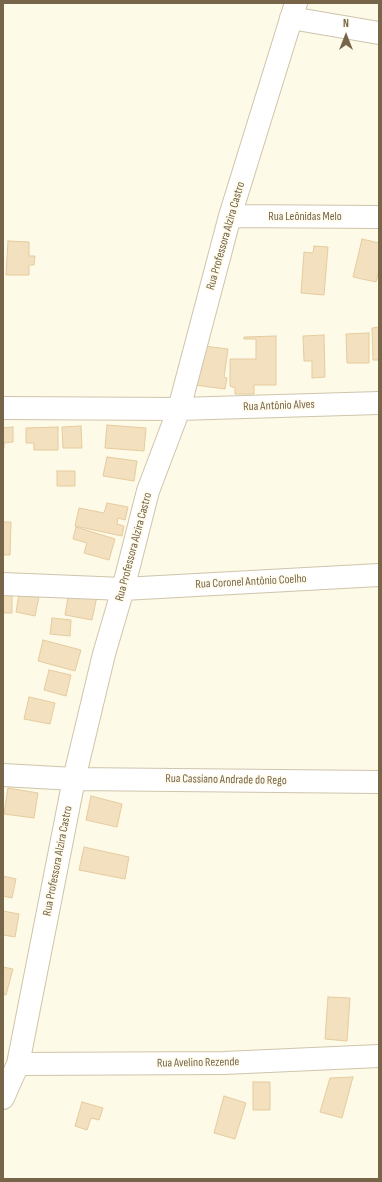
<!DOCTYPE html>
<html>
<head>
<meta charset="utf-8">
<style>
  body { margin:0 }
  #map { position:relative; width:382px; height:1182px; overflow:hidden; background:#fdfae7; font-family:"Sofia Sans Condensed",sans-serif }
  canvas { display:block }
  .frame { position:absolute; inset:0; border:4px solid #77654a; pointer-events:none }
  .north { position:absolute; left:326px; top:16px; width:40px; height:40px; -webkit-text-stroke:3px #fffcee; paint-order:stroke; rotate:0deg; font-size:11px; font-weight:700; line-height:16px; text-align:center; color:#77654a }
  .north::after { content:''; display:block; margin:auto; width:14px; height:18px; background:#77654a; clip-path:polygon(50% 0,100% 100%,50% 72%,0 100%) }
</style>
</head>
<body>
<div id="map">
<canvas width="382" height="1182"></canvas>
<div class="frame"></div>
<div class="north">N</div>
</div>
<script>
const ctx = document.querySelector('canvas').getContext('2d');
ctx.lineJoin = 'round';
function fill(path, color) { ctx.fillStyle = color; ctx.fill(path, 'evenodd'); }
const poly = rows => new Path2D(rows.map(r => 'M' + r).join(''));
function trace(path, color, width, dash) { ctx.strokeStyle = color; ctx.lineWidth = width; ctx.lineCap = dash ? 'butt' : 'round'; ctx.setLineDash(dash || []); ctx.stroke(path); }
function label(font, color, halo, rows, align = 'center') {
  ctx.font = font + ' "Sofia Sans Condensed",sans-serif'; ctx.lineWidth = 3.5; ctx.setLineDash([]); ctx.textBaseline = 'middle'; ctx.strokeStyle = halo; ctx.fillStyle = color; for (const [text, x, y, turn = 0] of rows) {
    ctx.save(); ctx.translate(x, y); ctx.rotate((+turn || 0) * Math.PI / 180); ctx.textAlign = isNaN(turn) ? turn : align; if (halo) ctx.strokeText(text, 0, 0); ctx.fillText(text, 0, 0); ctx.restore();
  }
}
const building = poly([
  [362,239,379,243,379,270,376,282,353,277,362,239],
  [8,241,29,242,29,256,35,256,34,265,29,265,29,275,6,275,8,241],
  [314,246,328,247,324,295,301,293,304,252,313,253,314,246],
  [379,327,379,360,373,360,372,328,379,327],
  [369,333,369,363,347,363,346,334,369,333],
  [324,335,325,377,312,378,312,361,304,361,303,336,324,335],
  [276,336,276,385,254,385,254,394,235,394,235,388,230,386,230,359,256,359,256,339,244,339,244,337,276,336],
  [204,346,228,349,224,377,227,378,225,389,195,385,197,370,201,371,204,346],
  [107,425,146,428,144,451,105,448,107,425],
  [81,426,82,448,63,448,62,427,81,426],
  [13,427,13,442,4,443,4,448,3,448,3,428,13,427],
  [58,427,58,450,34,450,34,443,26,443,26,428,58,427],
  [107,457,137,461,134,481,103,476,107,457],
  [57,471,75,471,75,486,57,486,57,471],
  [107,503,128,507,125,520,118,518,117,524,124,526,122,536,75,526,79,508,104,513,107,503],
  [3,522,11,522,10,555,3,555,3,522],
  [76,527,115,539,109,560,84,553,87,543,73,539,76,527],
  [69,591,97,596,92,620,65,615,69,591],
  [12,594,12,613,3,613,3,595,12,594],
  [19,594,39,597,35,616,16,612,19,594],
  [52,618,71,620,70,636,50,634,52,618],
  [43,640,81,650,75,671,38,661,43,640],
  [49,670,71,675,66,696,44,690,49,670],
  [29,697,55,703,50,724,24,719,29,697],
  [8,788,38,793,34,818,4,814,8,788],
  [91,796,122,804,117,827,86,820,91,796],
  [84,847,129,857,125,879,79,870,84,847],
  [3,876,16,879,12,898,3,896,3,876],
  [3,911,19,914,15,937,3,935,3,911],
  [3,967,13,969,6,995,3,994,3,967],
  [328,997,350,998,347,1041,325,1039,328,997],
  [353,1077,342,1118,320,1112,330,1078,353,1077],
  [253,1082,270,1082,270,1110,253,1110,253,1082],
  [224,1096,246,1103,235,1139,214,1133,224,1096],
  [82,1102,103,1108,99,1120,91,1118,87,1130,75,1126,82,1102]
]);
fill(building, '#f3e0be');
trace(building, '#e6cb9e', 1);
const minor = poly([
  [291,18,379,33],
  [230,216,379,217],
  [3,408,179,409,379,403],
  [3,584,123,589,379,575],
  [3,775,74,779,379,782],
  [18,1064,224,1063,379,1056],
  [3,1098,18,1064,74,779,104,654,123,589,148,491,179,409,230,216,296,3]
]);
trace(minor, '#cfc4ac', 24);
trace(minor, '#fff', 22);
label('12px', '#77654a', '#fffcee', [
  ["Rua Leônidas Melo",305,217],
  ["Rua Professora Alzira Castro",226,236,-74],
  ["Rua Antônio Alves",279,406,-2],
  ["Rua Professora Alzira Castro",134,547,-75],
  ["Rua Coronel Antônio Coelho",251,582,-3],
  ["Rua Cassiano Andrade do Rego",226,780,1],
  ["Rua Professora Alzira Castro",58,861,-79],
  ["Rua Avelino Rezende",198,1063,-1]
]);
</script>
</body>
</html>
